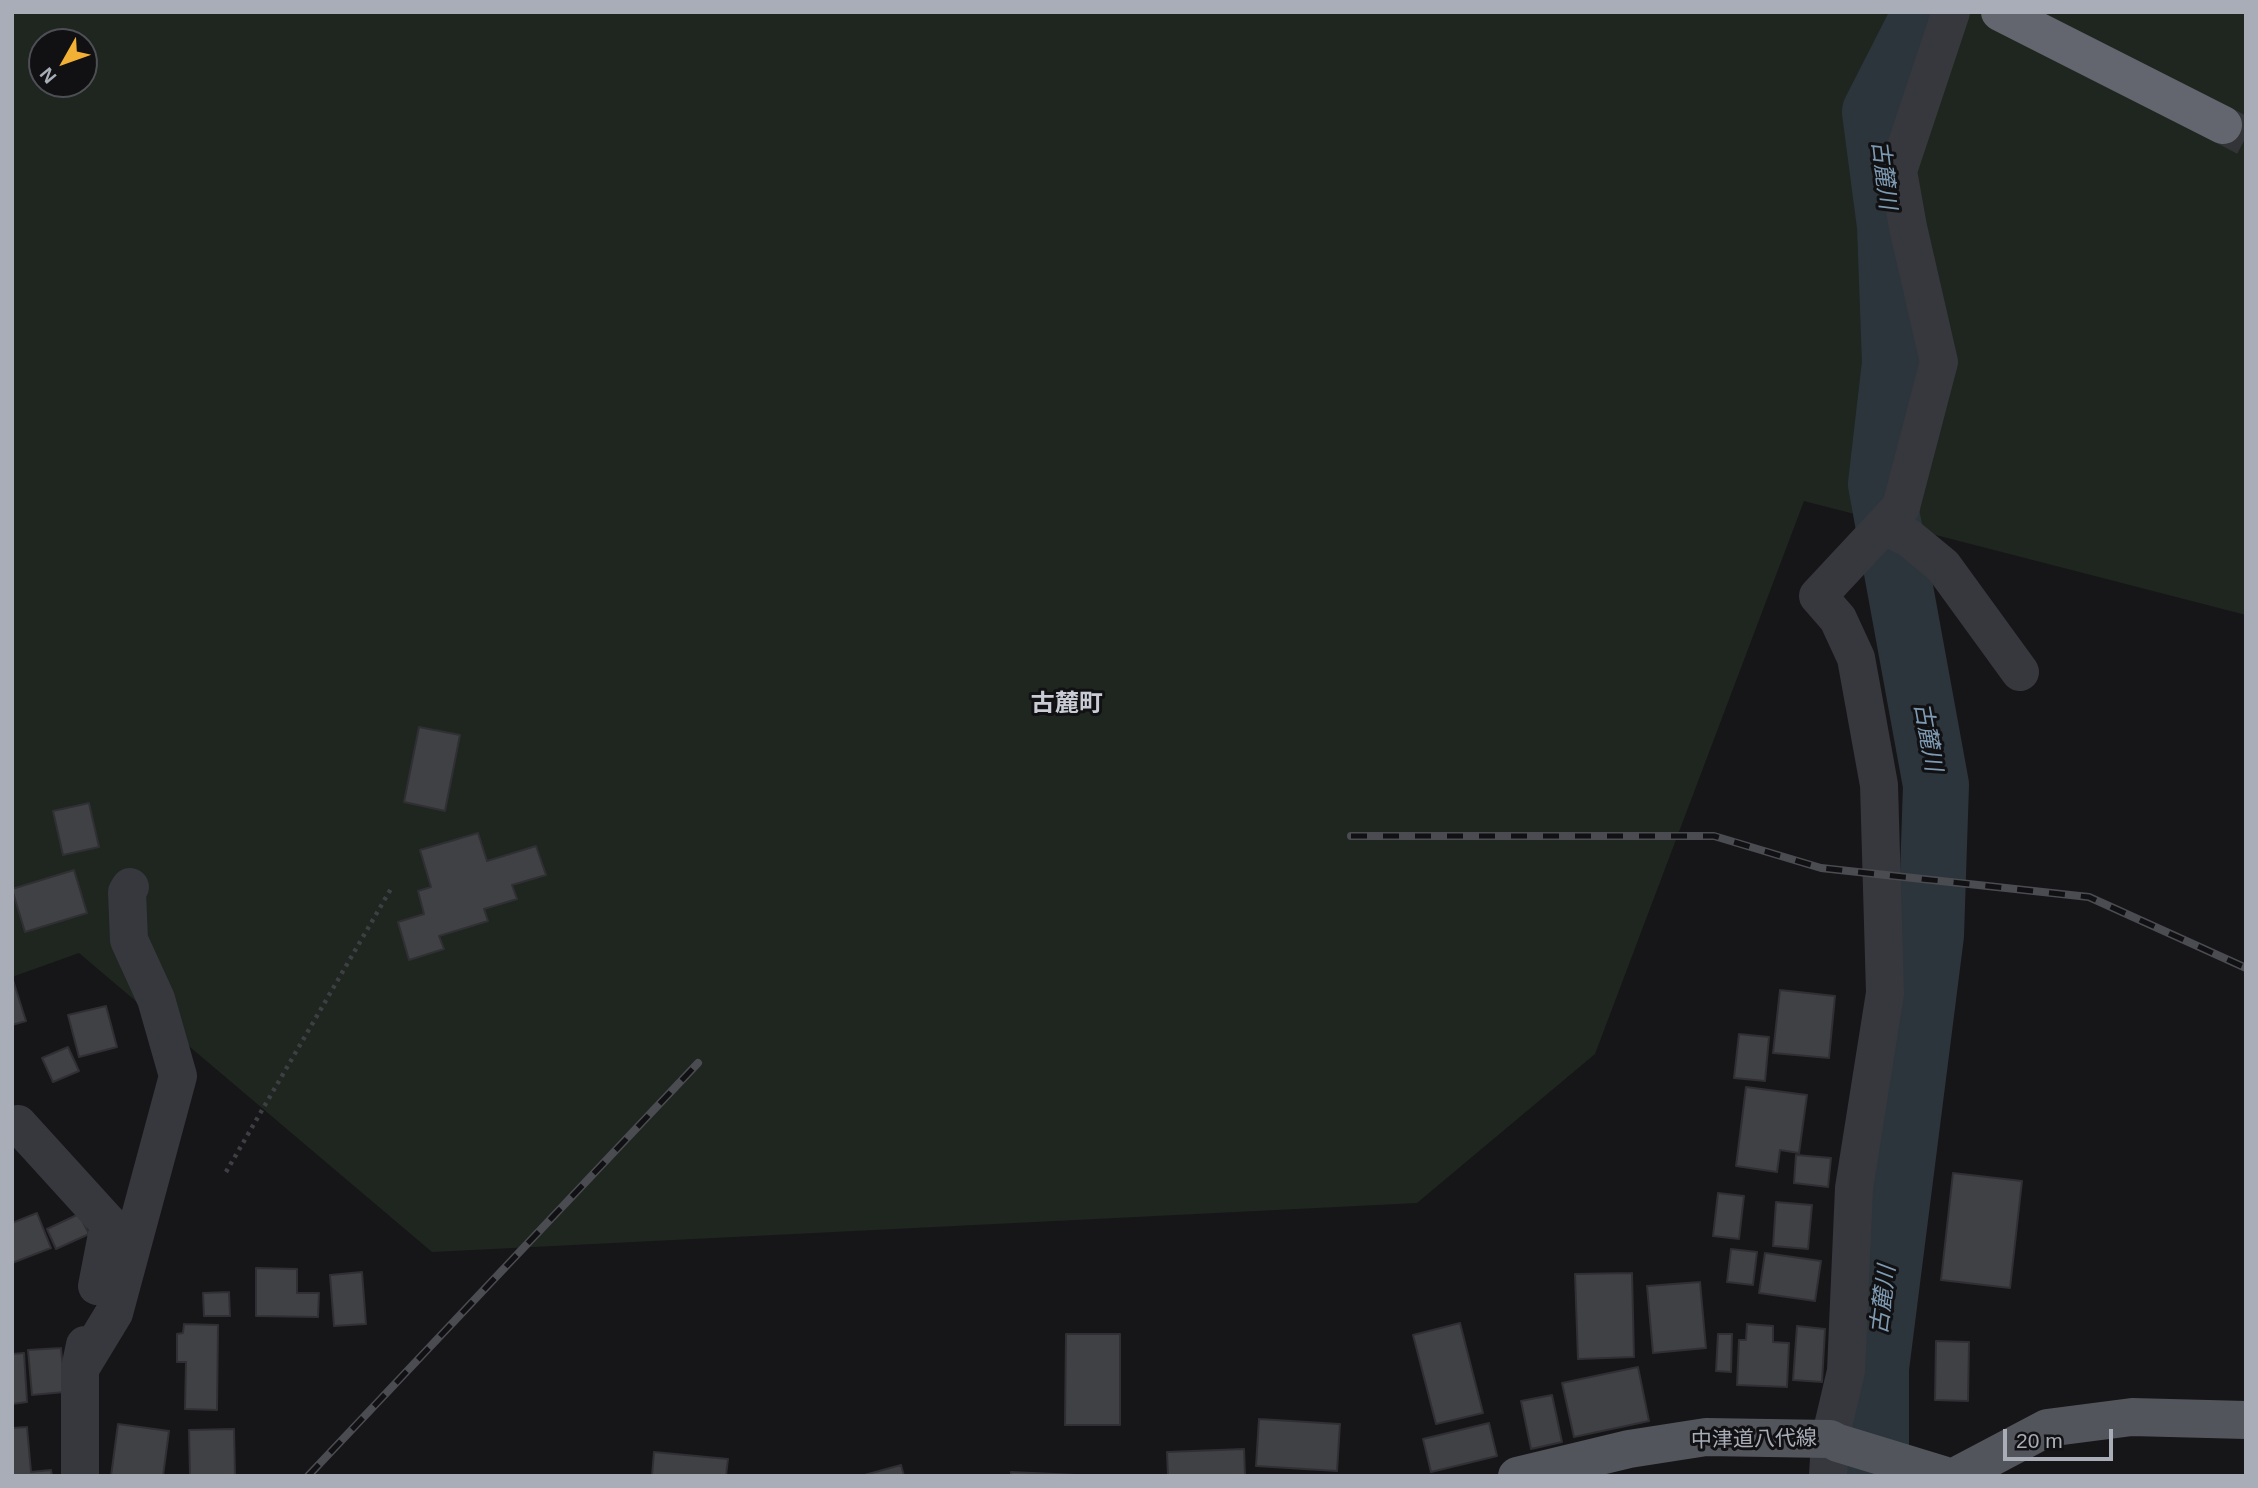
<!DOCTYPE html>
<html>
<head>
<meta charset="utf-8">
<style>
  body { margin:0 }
  #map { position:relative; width:2258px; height:1488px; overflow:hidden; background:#161618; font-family:Arial,sans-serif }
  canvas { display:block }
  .frame { position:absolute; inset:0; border:14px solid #a8adb8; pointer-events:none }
  .north { position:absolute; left:28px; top:28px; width:70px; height:70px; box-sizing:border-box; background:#111113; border:2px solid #4d4f55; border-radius:50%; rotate:230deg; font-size:19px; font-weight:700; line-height:28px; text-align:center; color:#a8adb8 }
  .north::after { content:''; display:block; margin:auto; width:24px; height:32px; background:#f2b134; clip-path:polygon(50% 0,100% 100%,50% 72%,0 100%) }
  .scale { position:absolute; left:2003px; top:1429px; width:110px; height:32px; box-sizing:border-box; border:4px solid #a8adb8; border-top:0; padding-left:9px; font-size:21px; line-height:24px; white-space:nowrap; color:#a8adb8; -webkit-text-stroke:5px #111113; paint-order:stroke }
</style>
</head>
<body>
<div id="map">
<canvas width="2258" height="1488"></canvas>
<div class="frame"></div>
<div class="north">N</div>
<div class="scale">20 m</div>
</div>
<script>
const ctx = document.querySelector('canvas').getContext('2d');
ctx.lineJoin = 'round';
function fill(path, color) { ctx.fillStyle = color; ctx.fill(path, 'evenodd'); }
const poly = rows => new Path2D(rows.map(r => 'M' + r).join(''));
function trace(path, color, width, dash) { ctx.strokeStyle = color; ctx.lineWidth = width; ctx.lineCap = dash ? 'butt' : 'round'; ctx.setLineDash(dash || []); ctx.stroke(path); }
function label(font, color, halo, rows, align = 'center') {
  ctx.font = font + ' Arial,"Noto Sans JP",sans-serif'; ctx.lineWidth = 6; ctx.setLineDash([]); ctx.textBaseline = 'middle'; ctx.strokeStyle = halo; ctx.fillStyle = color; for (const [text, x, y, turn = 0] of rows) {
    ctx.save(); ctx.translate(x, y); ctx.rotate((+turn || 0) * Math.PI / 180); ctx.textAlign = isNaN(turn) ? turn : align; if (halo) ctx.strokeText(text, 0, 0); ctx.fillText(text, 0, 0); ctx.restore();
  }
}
fill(poly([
  [12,12,2246,12,2246,615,1804,501,1595,1054,1417,1203,432,1252,79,953,12,977],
  [42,42,84,42,84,84,42,84]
]), '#1e261f');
trace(poly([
  [1876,1476,1876,1368,1931,935,1936,785,1881,484,1895,363,1890,226,1875,112,1926,12]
]), '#2c353c', 66);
const building = poly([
  [419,727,460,735,445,811,404,802,419,727],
  [89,803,99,847,63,855,53,811,89,803],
  [478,833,487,861,536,846,546,875,512,885,517,899,484,909,488,921,439,936,444,949,409,960,398,922,424,914,418,891,431,887,420,850,478,833],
  [74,870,87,913,25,932,12,889,74,870],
  [12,977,26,1021,12,1025,12,977],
  [1780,990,1835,996,1829,1058,1773,1053,1780,990],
  [106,1006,117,1047,79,1057,68,1015,106,1006],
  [1739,1034,1769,1037,1765,1081,1734,1078,1739,1034],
  [68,1047,79,1071,53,1082,42,1058,68,1047],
  [1746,1087,1807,1095,1799,1153,1780,1150,1777,1172,1736,1166,1746,1087],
  [1796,1155,1831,1158,1828,1187,1794,1183,1796,1155],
  [1953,1173,2022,1181,2010,1288,1941,1280,1953,1173],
  [1718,1193,1744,1196,1739,1239,1713,1236,1718,1193],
  [1776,1202,1812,1205,1808,1249,1773,1246,1776,1202],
  [37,1213,51,1248,12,1263,12,1223,37,1213],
  [79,1214,89,1234,56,1249,47,1229,79,1214],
  [1731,1249,1757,1252,1753,1285,1727,1282,1731,1249],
  [1765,1253,1821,1261,1815,1301,1759,1293,1765,1253],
  [256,1268,297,1269,297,1293,319,1293,318,1317,256,1316,256,1268],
  [362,1272,366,1324,334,1326,330,1275,362,1272],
  [1632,1273,1634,1357,1578,1359,1575,1274,1632,1273],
  [1700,1282,1706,1348,1653,1353,1647,1286,1700,1282],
  [229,1292,230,1316,204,1316,203,1293,229,1292],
  [1460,1323,1483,1413,1436,1424,1413,1335,1460,1323],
  [184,1324,218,1325,217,1410,185,1409,186,1362,177,1362,177,1334,183,1333,184,1324],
  [1747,1324,1773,1326,1773,1342,1789,1343,1787,1387,1737,1385,1739,1340,1746,1340,1747,1324],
  [1797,1326,1825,1329,1822,1382,1793,1380,1797,1326],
  [1066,1334,1120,1334,1120,1425,1065,1425,1066,1334],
  [1718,1334,1732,1334,1731,1372,1716,1371,1718,1334],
  [1936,1341,1969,1342,1968,1401,1935,1400,1936,1341],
  [61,1348,65,1392,32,1395,28,1350,61,1348],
  [24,1353,27,1402,12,1404,12,1354,24,1353],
  [1638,1367,1649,1421,1574,1437,1562,1383,1638,1367],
  [1552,1395,1562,1442,1531,1449,1521,1401,1552,1395],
  [1259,1419,1340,1424,1337,1471,1256,1466,1259,1419],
  [1489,1423,1497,1456,1431,1472,1423,1439,1489,1423],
  [118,1424,169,1431,163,1476,111,1476,118,1424],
  [27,1427,31,1472,51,1470,52,1476,12,1476,12,1428,27,1427],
  [234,1429,235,1476,190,1476,189,1430,234,1429],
  [1244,1449,1245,1476,1168,1476,1167,1452,1244,1449],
  [654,1452,728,1459,726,1476,652,1476,654,1452],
  [901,1465,904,1476,861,1476,901,1465],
  [1011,1472,1076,1475,1076,1476,1011,1476,1011,1472]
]);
fill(building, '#404145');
trace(building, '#303034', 2);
trace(poly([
  [2223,125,2246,137]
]), '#333438', 38, [38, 19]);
trace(poly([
  [226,1172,392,887]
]), '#3d3f44', 4.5, [3.5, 5]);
trace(poly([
  [1884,526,1909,538,1943,566,2020,672],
  [18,1124,109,1224,97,1286],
  [80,1369,114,1313,178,1076,156,999,129,940,127,892,130,887],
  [80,1476,80,1369,85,1345],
  [1828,1476,1830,1439,1846,1371,1854,1188,1885,993,1879,785,1856,658,1838,619,1818,596,1901,507,1939,362,1908,227,1898,171,1951,12]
]), '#37383d', 38);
trace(poly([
  [1517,1476,1629,1449,1706,1437,1830,1439,1838,1443,1946,1476],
  [1956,1476,2047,1428,2132,1417,2246,1420]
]), '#53555c', 38);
trace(poly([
  [2000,12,2223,125]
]), '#63666e', 38);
const rail = poly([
  [1351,836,1714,836,1821,868,2089,897,2246,968],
  [308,1476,698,1063]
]);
trace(rail, '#4a4c52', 8);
trace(rail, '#111113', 5, [16]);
label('21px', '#a8adb8', '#111113', [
  ["中津道八代線",1754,1440,-1]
]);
label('italic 23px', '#7f9bb3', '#111113', [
  ["古麓川",1883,175,83],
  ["古麓川",1927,737,80],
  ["古麓川",1884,1300,-83]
]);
label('bold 24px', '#c9ccd4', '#111113', [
  ["古麓町",1067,704]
]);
</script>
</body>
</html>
